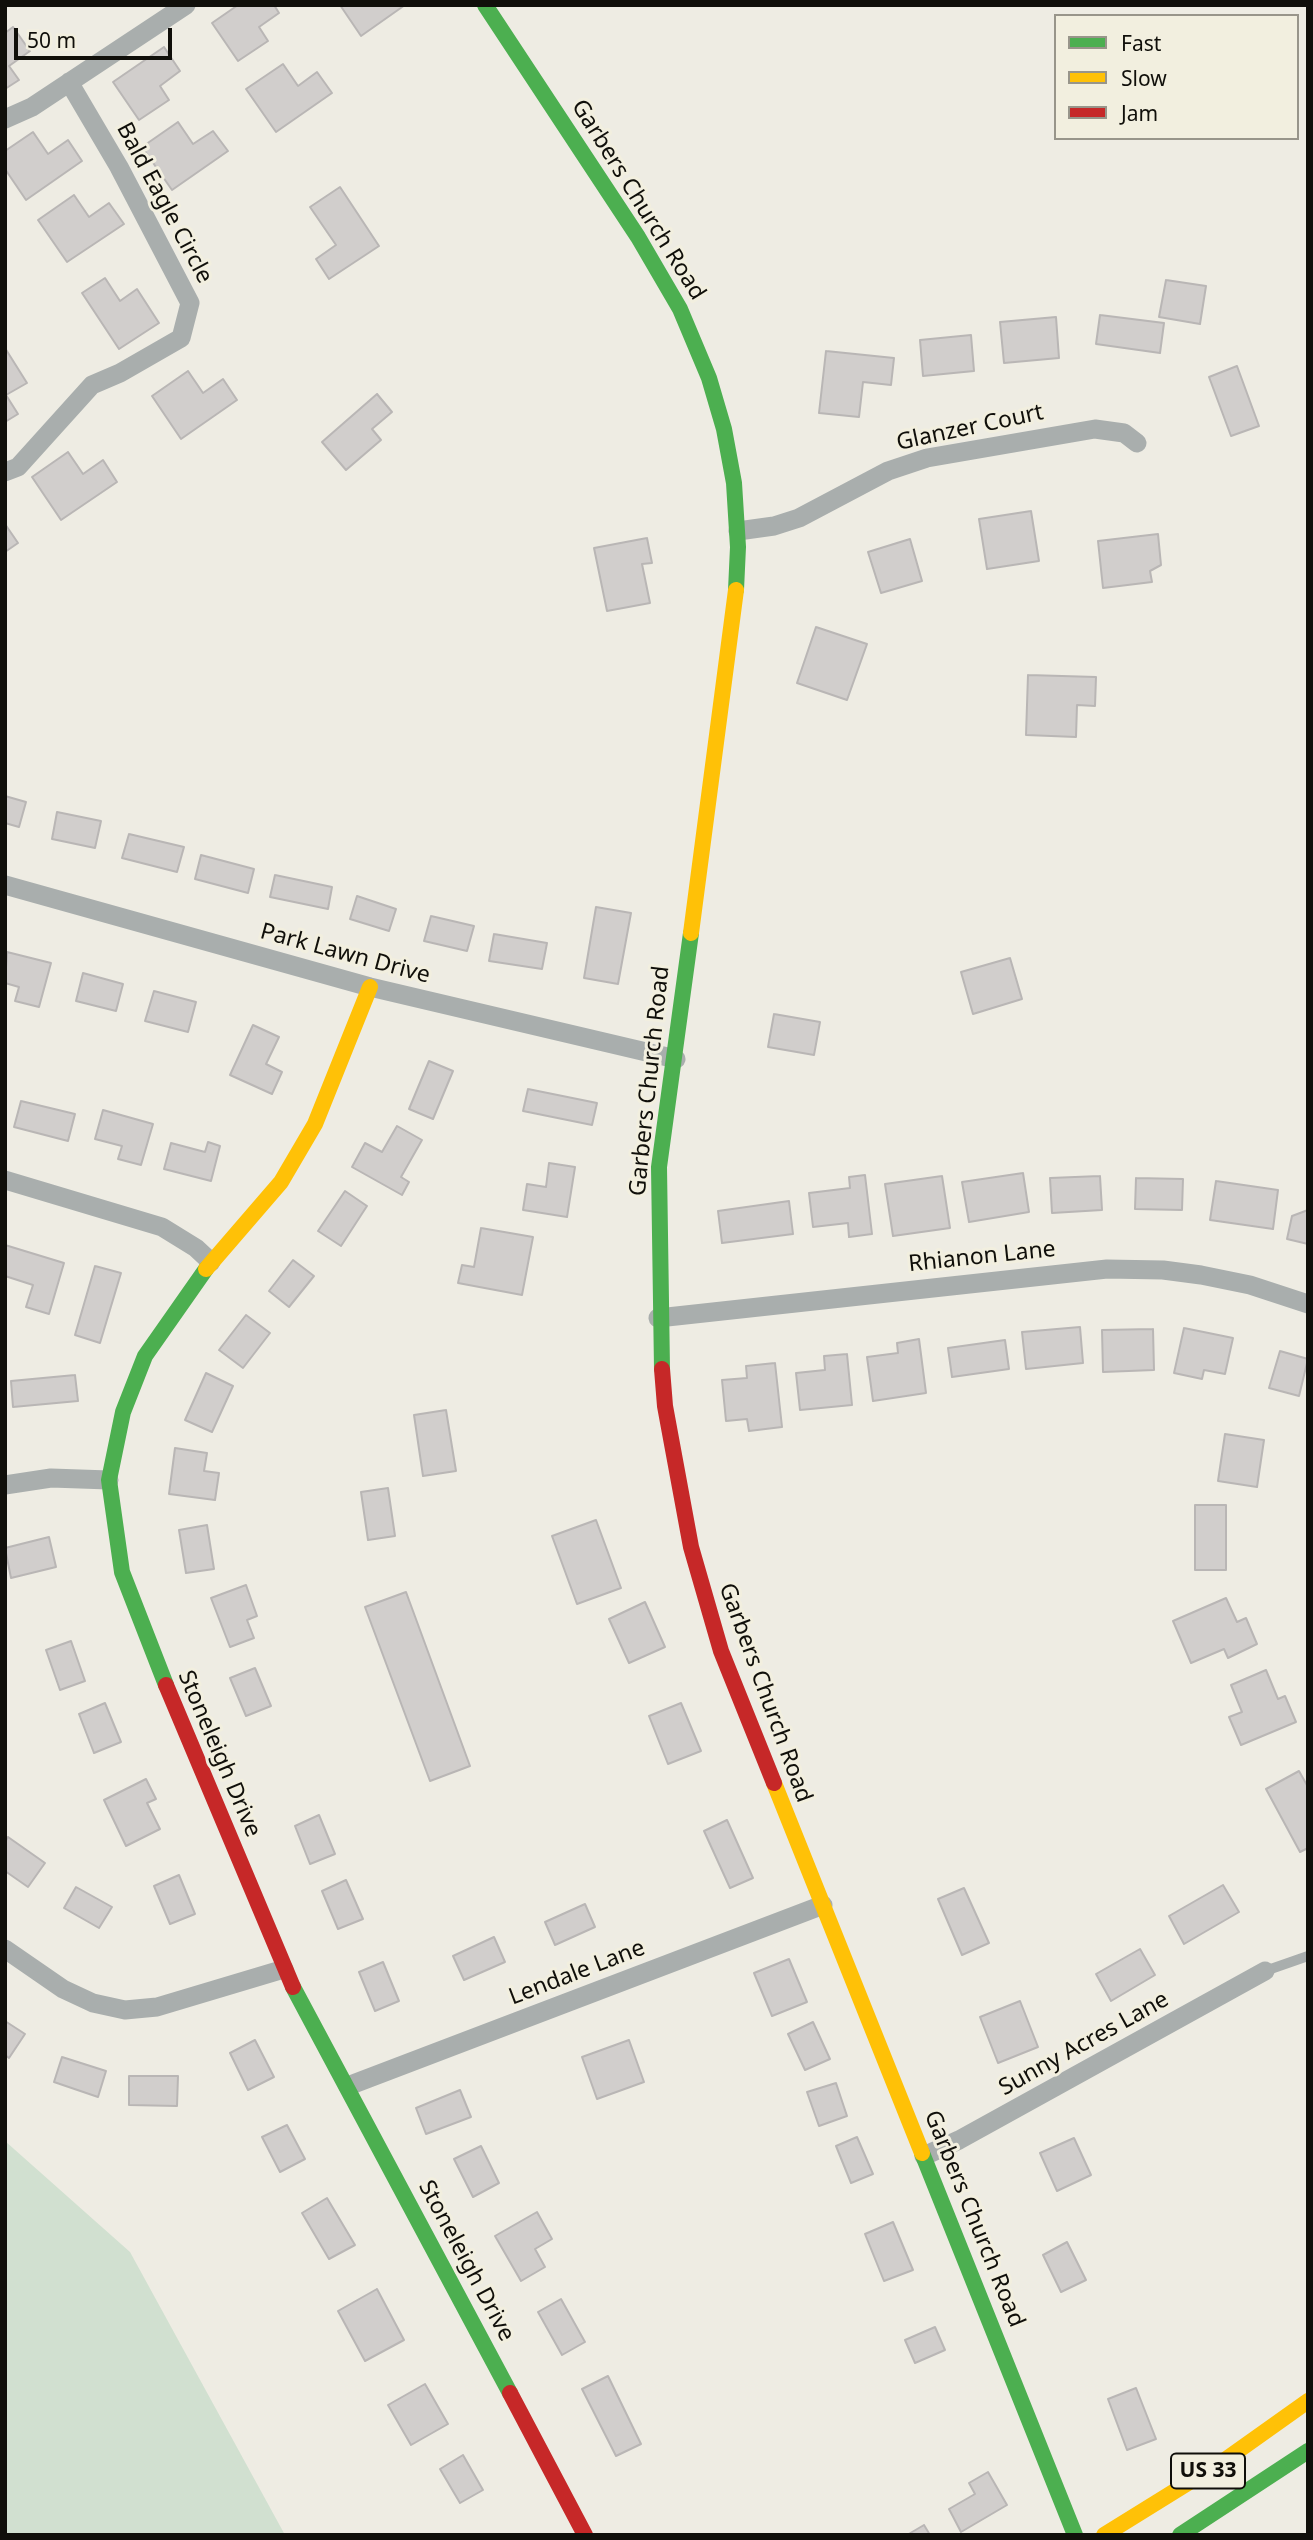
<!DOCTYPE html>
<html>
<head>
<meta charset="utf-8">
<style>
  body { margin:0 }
  #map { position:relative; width:1313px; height:2540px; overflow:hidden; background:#eeece3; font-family:"Noto Sans",sans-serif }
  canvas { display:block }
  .frame { position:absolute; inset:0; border:7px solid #100f0a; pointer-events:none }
  .legend { position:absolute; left:1054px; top:14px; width:245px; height:126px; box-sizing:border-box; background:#f2efdf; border:2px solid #98958a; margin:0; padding:9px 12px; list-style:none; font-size:21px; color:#100f0a }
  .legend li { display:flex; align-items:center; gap:14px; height:35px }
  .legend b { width:35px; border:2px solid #98958a }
  .scale { position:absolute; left:14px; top:28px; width:158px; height:32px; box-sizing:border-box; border:4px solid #100f0a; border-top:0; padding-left:9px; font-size:21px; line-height:24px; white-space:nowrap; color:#100f0a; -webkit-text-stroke:5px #f2efdf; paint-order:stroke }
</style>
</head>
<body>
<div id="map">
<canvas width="1313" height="2540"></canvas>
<div class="frame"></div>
<ul class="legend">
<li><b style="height:9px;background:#4caf50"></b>Fast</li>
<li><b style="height:9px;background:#ffc107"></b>Slow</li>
<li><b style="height:9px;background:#c62828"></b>Jam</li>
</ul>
<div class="scale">50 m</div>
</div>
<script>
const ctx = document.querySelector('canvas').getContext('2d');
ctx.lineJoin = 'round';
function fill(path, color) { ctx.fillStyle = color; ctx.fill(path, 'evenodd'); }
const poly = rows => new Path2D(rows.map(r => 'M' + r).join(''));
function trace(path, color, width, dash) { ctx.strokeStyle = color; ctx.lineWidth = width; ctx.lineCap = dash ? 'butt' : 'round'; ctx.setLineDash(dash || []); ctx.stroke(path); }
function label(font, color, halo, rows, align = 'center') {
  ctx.font = font + ' "Noto Sans",sans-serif'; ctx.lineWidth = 6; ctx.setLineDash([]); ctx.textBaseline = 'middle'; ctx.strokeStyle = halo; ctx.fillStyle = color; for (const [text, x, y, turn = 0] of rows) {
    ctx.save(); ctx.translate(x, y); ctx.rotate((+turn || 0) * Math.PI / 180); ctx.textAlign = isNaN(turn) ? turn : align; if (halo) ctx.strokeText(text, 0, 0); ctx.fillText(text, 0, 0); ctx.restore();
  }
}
fill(poly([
  [5,2141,130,2252,285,2535,5,2535]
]), '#d1e0d0');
const building = poly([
  [238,5,274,5,279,13,259,27,268,41,238,61,212,23,238,5],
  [340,5,405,5,361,36,340,5],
  [13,27,30,51,9,66,19,80,5,89,5,33,13,27],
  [164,47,180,71,160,86,169,100,139,120,113,82,164,47],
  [283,64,298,86,317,72,332,93,276,132,246,89,283,64],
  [178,122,193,144,213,131,228,151,172,190,142,147,178,122],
  [33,132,48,154,68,140,82,161,26,200,5,169,5,151,33,132],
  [340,187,379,246,329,279,316,259,336,245,310,207,340,187],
  [74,195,89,217,109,203,124,224,67,262,38,220,74,195],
  [105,278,120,301,137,289,159,323,119,349,82,293,105,278],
  [1166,280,1206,286,1200,324,1159,317,1166,280],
  [1100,315,1164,323,1160,353,1096,344,1100,315],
  [1056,317,1059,358,1004,363,1000,322,1056,317],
  [971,335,974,371,923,376,920,340,971,335],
  [5,348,27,383,6,395,18,414,5,422,5,348],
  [826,351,894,358,891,385,863,382,859,417,819,413,826,351],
  [1237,366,1259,426,1231,436,1209,377,1237,366],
  [188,371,203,393,223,379,237,400,181,439,152,396,188,371],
  [377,394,392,412,372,429,381,440,346,470,322,442,377,394],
  [68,452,83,474,103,460,117,482,61,520,32,477,68,452],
  [1031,511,1039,561,987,569,979,519,1031,511],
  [5,524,18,543,5,552,5,524],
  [1158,534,1161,565,1150,571,1152,582,1103,588,1098,541,1158,534],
  [647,538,652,563,642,564,650,603,607,611,594,548,647,538],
  [910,539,922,581,881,593,868,552,910,539],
  [816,627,867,644,847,700,797,683,816,627],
  [1028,675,1096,677,1095,706,1077,705,1076,737,1026,735,1028,675],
  [5,796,26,802,19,827,5,823,5,796],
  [57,812,101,821,95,848,52,839,57,812],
  [129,834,184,847,177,872,122,858,129,834],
  [201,855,254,869,248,893,195,879,201,855],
  [275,875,332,887,328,909,270,897,275,875],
  [357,896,396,909,389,931,350,919,357,896],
  [596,907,631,913,618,984,584,978,596,907],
  [431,916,474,926,467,951,424,941,431,916],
  [494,934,547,943,542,969,489,961,494,934],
  [7,952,51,963,39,1007,15,1001,19,987,5,983,7,952],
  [1010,958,1022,999,973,1014,961,972,1010,958],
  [83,973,123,984,116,1011,76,1001,83,973],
  [154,991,196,1002,188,1032,145,1021,154,991],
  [774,1014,820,1022,814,1055,768,1047,774,1014],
  [253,1025,279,1037,266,1064,282,1072,272,1094,230,1075,253,1025],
  [429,1061,453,1071,433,1119,409,1109,429,1061],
  [528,1089,597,1103,592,1125,523,1111,528,1089],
  [21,1101,75,1114,68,1141,14,1127,21,1101],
  [103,1110,153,1124,141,1165,118,1159,122,1146,95,1139,103,1110],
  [397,1126,422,1140,401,1177,409,1182,402,1195,352,1167,365,1143,382,1152,397,1126],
  [208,1142,220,1146,211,1181,164,1169,171,1143,205,1152,208,1142],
  [549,1163,575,1167,567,1217,523,1210,527,1184,546,1187,549,1163],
  [1023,1173,1029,1212,969,1222,962,1182,1023,1173],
  [865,1175,872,1234,849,1237,848,1223,813,1227,809,1193,850,1188,849,1177,865,1175],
  [942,1176,950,1228,893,1236,885,1184,942,1176],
  [1100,1176,1102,1210,1052,1213,1050,1178,1100,1176],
  [1136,1178,1183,1179,1182,1210,1135,1209,1136,1178],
  [1216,1181,1278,1190,1273,1229,1210,1220,1216,1181],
  [345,1191,367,1206,341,1246,318,1231,345,1191],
  [789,1201,793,1234,722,1243,718,1211,789,1201],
  [1308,1210,1308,1244,1287,1239,1292,1216,1308,1210],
  [481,1228,533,1237,522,1295,458,1283,462,1265,474,1267,481,1228],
  [5,1245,64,1263,49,1314,26,1307,33,1285,5,1276,5,1245],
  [293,1260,314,1276,289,1307,269,1291,293,1260],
  [95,1266,121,1273,100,1343,75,1335,95,1266],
  [246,1315,270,1333,243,1368,219,1350,246,1315],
  [1080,1327,1083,1363,1026,1369,1022,1332,1080,1327],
  [1184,1328,1233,1338,1225,1374,1204,1370,1202,1379,1174,1373,1184,1328],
  [1153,1329,1154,1370,1103,1372,1102,1330,1153,1329],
  [919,1339,926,1393,873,1401,867,1357,898,1353,897,1343,919,1339],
  [1005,1340,1009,1369,952,1377,948,1348,1005,1340],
  [1280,1351,1308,1359,1299,1396,1269,1388,1280,1351],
  [847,1354,852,1405,800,1410,796,1373,825,1370,824,1356,847,1354],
  [775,1363,782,1427,749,1431,747,1419,726,1421,722,1380,747,1378,746,1366,775,1363],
  [206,1373,233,1386,212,1432,185,1420,206,1373],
  [75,1375,78,1401,13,1407,11,1381,75,1375],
  [446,1410,456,1471,423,1476,414,1415,446,1410],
  [1225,1434,1264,1440,1257,1487,1218,1481,1225,1434],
  [175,1448,207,1453,204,1471,219,1473,215,1500,169,1494,175,1448],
  [388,1488,395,1536,368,1540,361,1492,388,1488],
  [1195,1505,1226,1505,1226,1570,1195,1570,1195,1505],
  [596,1520,621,1588,577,1604,552,1536,596,1520],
  [207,1525,214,1569,186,1573,179,1530,207,1525],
  [49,1537,56,1567,11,1578,5,1548,49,1537],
  [246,1585,257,1616,247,1620,254,1638,230,1647,211,1598,246,1585],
  [406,1592,470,1766,430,1781,365,1607,406,1592],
  [1226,1598,1237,1622,1246,1618,1257,1644,1228,1658,1224,1649,1191,1663,1173,1621,1226,1598],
  [645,1602,665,1647,629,1663,609,1619,645,1602],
  [71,1641,85,1681,60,1690,46,1650,71,1641],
  [255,1668,271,1706,246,1716,230,1678,255,1668],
  [1266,1670,1278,1699,1285,1696,1296,1722,1241,1745,1229,1717,1242,1712,1231,1685,1266,1670],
  [105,1703,121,1742,94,1753,79,1714,105,1703],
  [681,1703,701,1751,668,1764,649,1716,681,1703],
  [1299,1771,1308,1787,1308,1848,1300,1852,1266,1789,1299,1771],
  [146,1779,156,1799,147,1803,160,1829,126,1846,104,1800,146,1779],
  [319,1815,335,1854,310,1864,295,1826,319,1815],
  [727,1820,753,1878,730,1888,704,1831,727,1820],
  [8,1837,45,1863,28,1887,5,1871,5,1842,8,1837],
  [179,1875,195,1914,170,1924,154,1886,179,1875],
  [346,1880,363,1919,338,1929,322,1891,346,1880],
  [1223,1885,1239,1912,1184,1944,1169,1916,1223,1885],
  [76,1887,112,1907,99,1928,64,1908,76,1887],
  [964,1888,989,1943,962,1955,938,1899,964,1888],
  [585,1904,595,1927,555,1945,545,1922,585,1904],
  [494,1937,505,1962,464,1980,453,1956,494,1937],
  [1140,1949,1155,1975,1111,2001,1096,1974,1140,1949],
  [789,1959,807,2002,772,2016,754,1973,789,1959],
  [383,1962,399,2001,375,2011,359,1972,383,1962],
  [1020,2001,1038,2047,998,2063,980,2017,1020,2001],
  [5,2021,25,2034,9,2058,5,2055,5,2021],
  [813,2022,830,2059,805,2070,788,2034,813,2022],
  [255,2040,274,2077,248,2090,230,2053,255,2040],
  [629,2040,644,2082,597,2099,582,2057,629,2040],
  [62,2057,106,2071,98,2097,54,2082,62,2057],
  [129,2076,178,2076,177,2106,129,2105,129,2076],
  [836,2083,847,2116,819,2126,807,2092,836,2083],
  [460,2090,471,2117,426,2134,416,2108,460,2090],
  [287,2125,305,2159,280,2172,262,2137,287,2125],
  [857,2137,873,2174,851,2183,836,2146,857,2137],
  [1074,2138,1091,2175,1057,2191,1040,2153,1074,2138],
  [481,2146,499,2183,473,2197,454,2159,481,2146],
  [327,2198,355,2245,329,2259,302,2213,327,2198],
  [537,2212,552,2239,535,2249,545,2267,521,2281,495,2236,537,2212],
  [893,2222,913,2270,884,2281,865,2234,893,2222],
  [1067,2242,1086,2280,1061,2292,1043,2255,1067,2242],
  [377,2289,404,2340,365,2361,338,2311,377,2289],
  [561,2299,585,2342,562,2355,538,2312,561,2299],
  [935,2327,945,2350,915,2363,905,2340,935,2327],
  [608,2376,641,2444,616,2456,582,2389,608,2376],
  [425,2384,448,2424,411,2445,388,2405,425,2384],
  [1136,2388,1156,2439,1127,2450,1108,2399,1136,2388],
  [463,2455,483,2490,460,2503,440,2469,463,2455],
  [988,2472,1007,2505,961,2532,949,2509,975,2494,969,2483,988,2472],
  [924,2525,930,2535,907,2535,924,2525]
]);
fill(building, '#d1cecc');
trace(building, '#b9b6b5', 2);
trace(poly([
  [1265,1971,1308,1956]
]), '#a9aead', 10);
trace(poly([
  [5,119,32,107,186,5],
  [5,472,18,467,92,385,120,373,181,338,190,303,119,167,69,82],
  [738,531,774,526,799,518,888,471,927,458,1095,429,1124,433,1137,443],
  [5,885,370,987,676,1059],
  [5,1180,162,1227,196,1248,211,1262],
  [658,1318,1107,1269,1163,1270,1201,1275,1250,1285,1308,1304],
  [5,1485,51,1478,109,1480],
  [5,1949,63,1989,93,2003,125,2010,157,2007,284,1969],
  [348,2086,823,1905],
  [924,2156,959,2140,1265,1971]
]), '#a9aead', 19);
trace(poly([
  [485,5,638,237,680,309,709,378,724,429,734,483,738,547,736,590],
  [662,1369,659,1167,691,933],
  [166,1685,122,1572,109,1480,123,1412,145,1356,206,1269],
  [293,1987,510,2393],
  [922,2153,1075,2535],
  [1180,2535,1308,2451]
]), '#4caf50', 16);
trace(poly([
  [691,933,736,590],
  [206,1269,281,1182,315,1124,370,987],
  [774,1783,922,2153],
  [1104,2535,1225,2460,1308,2401]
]), '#ffc107', 16);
trace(poly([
  [662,1369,665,1406,691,1547,721,1651,774,1783],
  [166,1685,293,1987],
  [510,2393,585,2535]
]), '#c62828', 16);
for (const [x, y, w] of [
  [1208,2471,74]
]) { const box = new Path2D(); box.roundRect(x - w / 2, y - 17.5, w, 35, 5); ctx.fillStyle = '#f2efdf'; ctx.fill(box); trace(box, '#100f0a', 2); }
label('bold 21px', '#100f0a', null, [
  ["US 33",1208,2471]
]);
label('23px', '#100f0a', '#f2efdf', [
  ["Garbers Church Road",638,200,58],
  ["Bald Eagle Circle",164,203,62],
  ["Glanzer Court",970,428,-12],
  ["Park Lawn Drive",345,954,15],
  ["Garbers Church Road",650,1081,-84],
  ["Rhianon Lane",982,1257,-6],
  ["Garbers Church Road",765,1693,70],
  ["Stoneleigh Drive",219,1754,67],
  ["Lendale Lane",577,1973,-21],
  ["Sunny Acres Lane",1084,2044,-29],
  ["Garbers Church Road",974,2219,68],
  ["Stoneleigh Drive",466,2261,62]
]);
</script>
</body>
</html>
